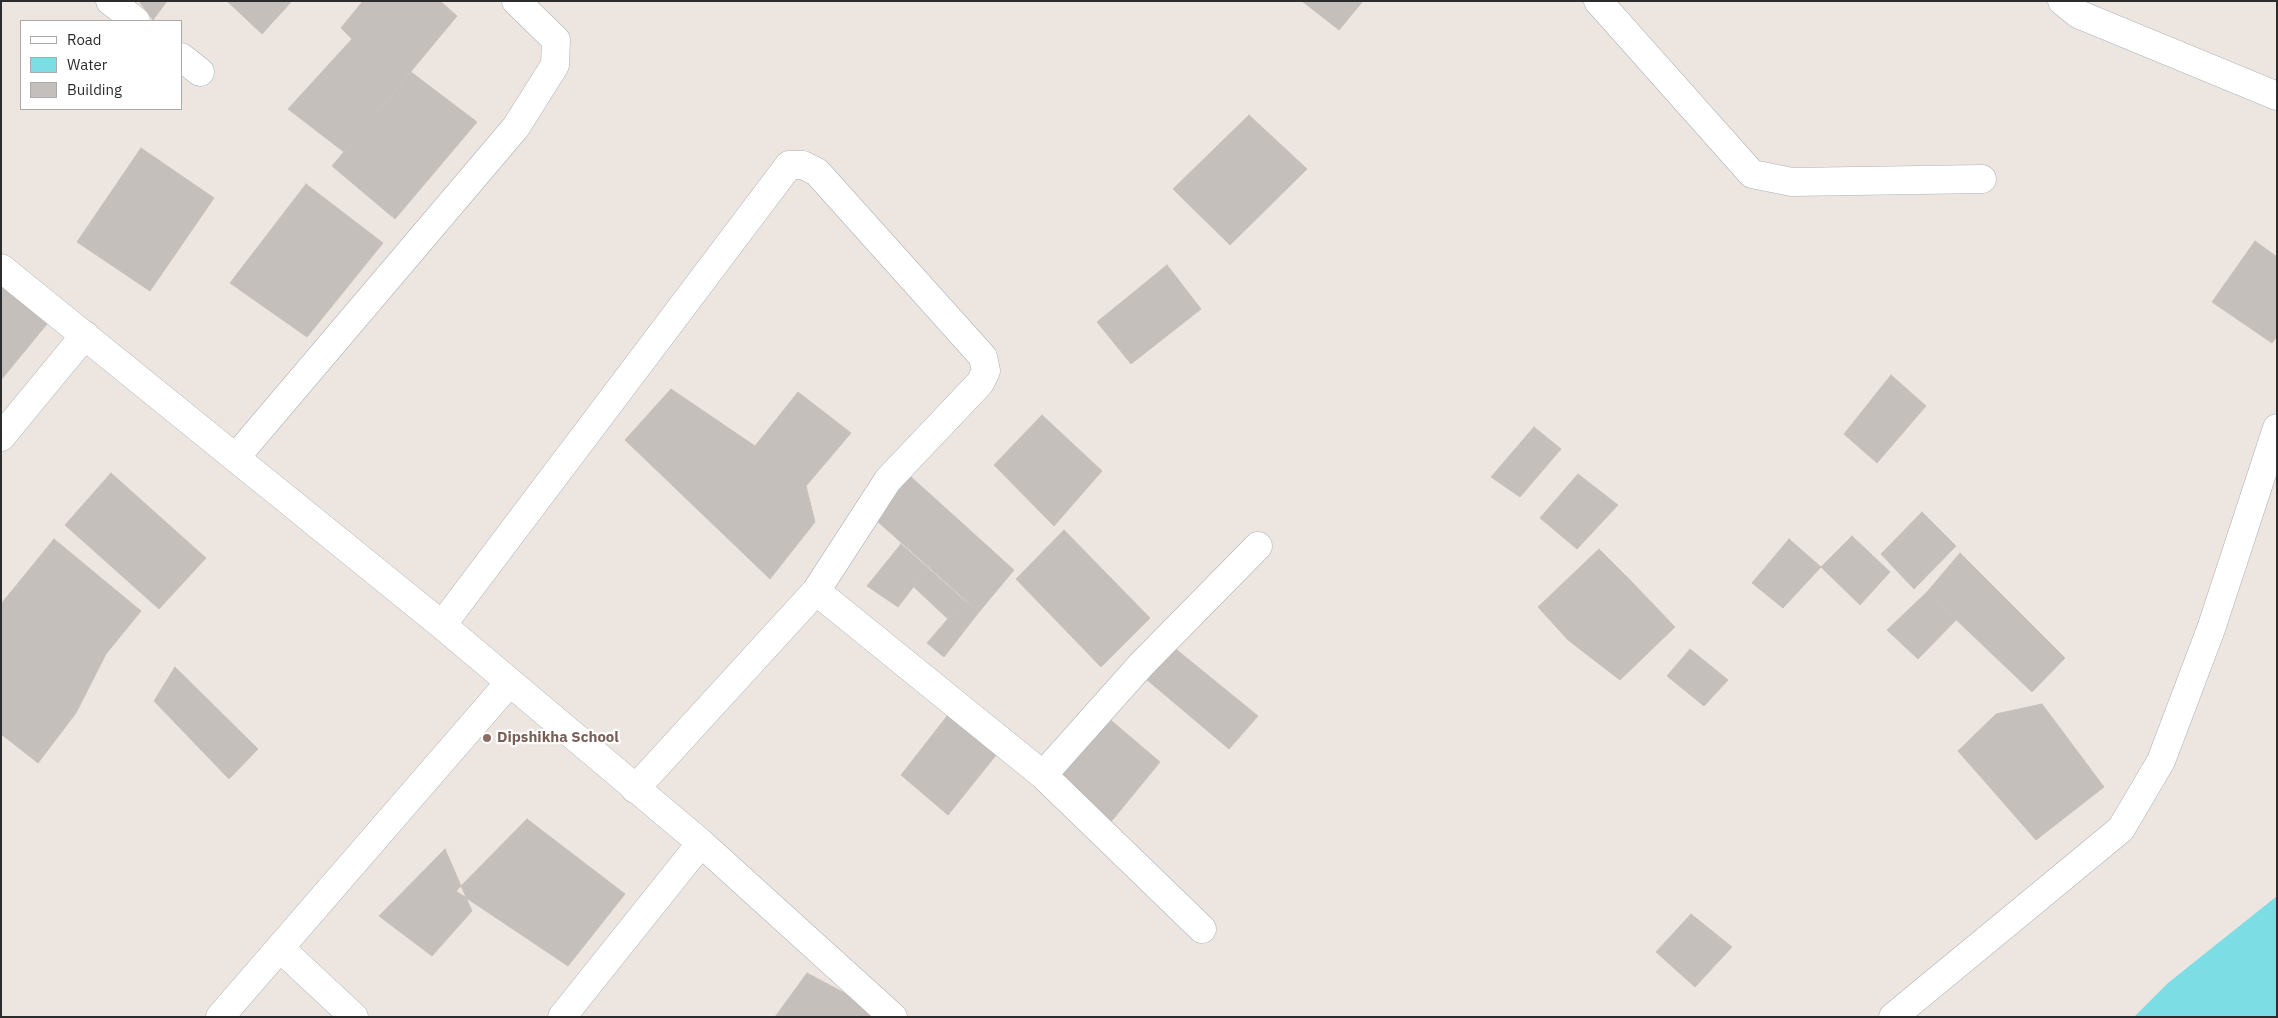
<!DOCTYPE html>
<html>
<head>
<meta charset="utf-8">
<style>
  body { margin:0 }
  #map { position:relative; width:2278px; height:1018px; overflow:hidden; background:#ede5e0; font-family:"IBM Plex Sans",sans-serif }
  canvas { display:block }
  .frame { position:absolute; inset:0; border:2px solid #2c2c2c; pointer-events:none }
  .legend { position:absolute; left:20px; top:20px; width:162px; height:90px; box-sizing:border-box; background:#fff; border:1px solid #ababab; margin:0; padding:6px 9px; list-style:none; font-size:15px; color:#2c2c2c }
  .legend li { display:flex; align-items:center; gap:10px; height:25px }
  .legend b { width:25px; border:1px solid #ababab }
</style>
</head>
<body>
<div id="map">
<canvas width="2278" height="1018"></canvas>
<div class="frame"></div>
<ul class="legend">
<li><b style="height:6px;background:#fff"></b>Road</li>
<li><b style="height:14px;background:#7ddde5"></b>Water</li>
<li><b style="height:14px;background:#c5bfbc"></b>Building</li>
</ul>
</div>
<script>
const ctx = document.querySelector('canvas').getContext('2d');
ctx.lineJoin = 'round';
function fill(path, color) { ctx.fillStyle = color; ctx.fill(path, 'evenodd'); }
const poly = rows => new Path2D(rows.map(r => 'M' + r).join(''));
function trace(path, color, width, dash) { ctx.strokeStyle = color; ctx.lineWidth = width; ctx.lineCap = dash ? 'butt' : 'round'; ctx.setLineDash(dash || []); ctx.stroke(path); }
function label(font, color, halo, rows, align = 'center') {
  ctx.font = font + ' "IBM Plex Sans",sans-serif'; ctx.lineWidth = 4.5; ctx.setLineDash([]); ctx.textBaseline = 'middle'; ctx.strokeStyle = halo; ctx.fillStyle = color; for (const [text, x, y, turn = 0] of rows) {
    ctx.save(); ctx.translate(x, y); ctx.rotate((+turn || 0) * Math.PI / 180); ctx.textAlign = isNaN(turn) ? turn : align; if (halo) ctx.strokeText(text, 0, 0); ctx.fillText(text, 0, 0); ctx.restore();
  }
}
fill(poly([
  [2277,896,2277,1017,2134,1017,2168,983]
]), '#7ddde5');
const building = poly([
  [139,1,167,1,153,20,139,1],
  [227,1,292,1,262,34,227,1],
  [363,1,440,1,457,16,344,152,288,109,352,39,341,28,363,1],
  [1302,1,1363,1,1339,30,1302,1],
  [411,72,477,122,395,219,332,166,411,72],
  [1249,115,1307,169,1230,245,1173,189,1249,115],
  [141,148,214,198,150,291,77,242,141,148],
  [306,184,383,243,307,337,230,283,306,184],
  [2255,241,2277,257,2277,336,2272,343,2212,302,2255,241],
  [1167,265,1201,309,1131,364,1097,322,1167,265],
  [1,286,47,324,1,380,1,286],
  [1891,375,1926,406,1877,463,1844,434,1891,375],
  [671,389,755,446,798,392,851,433,806,486,815,522,770,579,625,440,671,389],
  [1042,415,1102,471,1054,526,994,465,1042,415],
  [1534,427,1561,449,1520,497,1491,477,1534,427],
  [111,473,206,558,159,609,65,525,111,473],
  [1578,474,1618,505,1577,549,1540,518,1578,474],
  [910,476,1014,570,979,612,876,520,910,476],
  [1922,512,1956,546,1914,589,1881,554,1922,512],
  [1064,530,1150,618,1101,667,1016,579,1064,530],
  [1852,536,1890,572,1860,605,1821,567,1852,536],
  [54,539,141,611,106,654,19,582,54,539],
  [1789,539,1821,567,1783,608,1752,583,1789,539],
  [901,544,928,568,898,607,867,586,901,544],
  [1599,549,1629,579,1568,640,1538,607,1599,549],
  [1960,553,2065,658,2032,692,1927,592,1960,553],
  [928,568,964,600,948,619,914,587,928,568],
  [1629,579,1675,627,1620,680,1568,640,1629,579],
  [19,582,106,654,76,713,1,655,1,604,19,582],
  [1927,592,1956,620,1918,659,1887,630,1927,592],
  [964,600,979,612,944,657,927,643,964,600],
  [1172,646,1258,716,1229,749,1146,679,1172,646],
  [1690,649,1728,680,1704,706,1667,676,1690,649],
  [1,655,76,713,38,763,1,734,1,655],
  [175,667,258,749,229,779,154,701,175,667],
  [2042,704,2104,787,2036,840,1958,751,1996,714,2042,704],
  [951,711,1001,749,948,815,901,775,951,711],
  [1107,717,1160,762,1110,823,1055,774,1107,717],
  [527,819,625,894,568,966,456,891,527,819],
  [445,849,472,911,432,956,379,916,445,849],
  [1691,914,1732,947,1695,987,1656,952,1691,914],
  [807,973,882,1013,879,1017,775,1017,807,973]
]);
fill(building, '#c5bfbc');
trace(building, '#c8c0ba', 1);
const minor = poly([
  [110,1,136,21],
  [1598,1,1752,174,1792,182,1982,179],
  [2062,1,2078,14,2277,96],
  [181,57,200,72],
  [1,268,442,625,701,843,893,1017],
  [1,437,85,335],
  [236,457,516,127,555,65,556,40,516,1],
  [442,625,789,165,803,165,817,172,983,357,986,371,980,383,888,480,816,591],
  [1043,775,1141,665,1258,546],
  [635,789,816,591,1043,775,1202,929],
  [280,948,354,1017],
  [220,1017,509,683],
  [562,1017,701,843],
  [1893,1017,2121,829,2161,761,2211,629,2277,428]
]);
trace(minor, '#acb1b7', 29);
trace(minor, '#fff', 28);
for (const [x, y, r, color] of [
  [487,738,5,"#8d6e63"]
]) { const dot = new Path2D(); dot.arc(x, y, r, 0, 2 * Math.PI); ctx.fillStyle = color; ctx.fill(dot); trace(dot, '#fff', 2); }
label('bold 15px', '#785e54', '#fff', [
  ["Dipshikha School",497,738]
], 'left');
</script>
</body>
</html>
